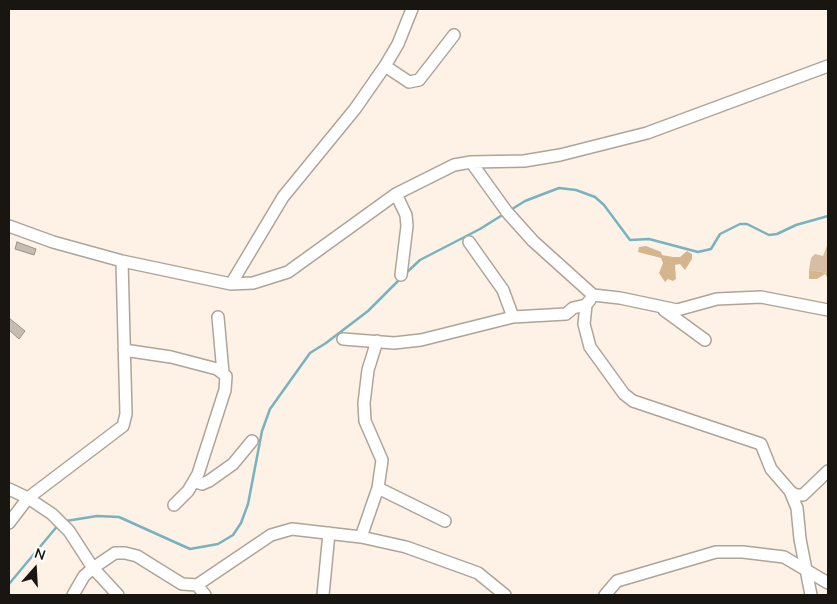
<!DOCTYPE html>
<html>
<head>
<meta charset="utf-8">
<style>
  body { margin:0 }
  #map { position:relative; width:837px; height:604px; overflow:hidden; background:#fdf2e5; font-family:"Nunito Sans",sans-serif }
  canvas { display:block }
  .frame { position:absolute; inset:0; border:10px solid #191510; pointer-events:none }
  .north { position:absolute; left:10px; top:544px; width:50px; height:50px; -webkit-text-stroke:4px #fff; paint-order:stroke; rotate:19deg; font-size:14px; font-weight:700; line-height:20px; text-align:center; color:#191510 }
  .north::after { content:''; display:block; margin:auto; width:18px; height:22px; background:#191510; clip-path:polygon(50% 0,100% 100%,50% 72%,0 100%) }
</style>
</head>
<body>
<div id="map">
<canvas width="837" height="604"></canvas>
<div class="frame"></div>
<div class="north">N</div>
</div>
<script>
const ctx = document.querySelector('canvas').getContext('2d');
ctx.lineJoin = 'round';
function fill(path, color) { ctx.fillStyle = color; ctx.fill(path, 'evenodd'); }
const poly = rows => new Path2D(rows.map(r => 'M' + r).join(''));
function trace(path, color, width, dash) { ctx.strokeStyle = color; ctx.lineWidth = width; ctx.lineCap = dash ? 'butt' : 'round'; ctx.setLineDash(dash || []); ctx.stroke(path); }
fill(poly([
  [828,243,828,273,809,270,811,258,815,254,823,256]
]), '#d5bea3');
fill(poly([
  [646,246,661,252,662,255,673,257,680,257,687,251,692,254,692,259,685,270,680,264,675,265,676,279,673,281,668,279,665,282,659,273,663,263,661,258,638,252,639,247],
  [809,270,828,273,828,278,825,274,817,279,809,279]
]), '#d5b58e');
trace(poly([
  [509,211,525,201,559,188,576,190,595,197,604,205,630,240,649,239,698,252,711,249,720,234,740,224,747,224,769,235,777,234,796,225,828,216],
  [405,274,420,260,480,229,504,214],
  [66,521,97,516,119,517,190,549,218,544,233,535,241,523,248,504,262,431,270,409,310,353,326,343,368,311,401,278],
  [9,584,59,524]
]), '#76b3be', 2.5);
const building = poly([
  [17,242,36,249,34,255,15,249,17,242],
  [9,318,25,331,19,339,9,330,9,318]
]);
fill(building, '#c6bcaf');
trace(building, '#9b9185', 1);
const minor = poly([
  [385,66,409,82,419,80,454,35],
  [471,162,507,212,533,241,593,295,620,298,677,310,717,299,761,297,828,310],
  [396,194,406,215,407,226,401,275],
  [9,226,53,242,122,261,231,284,253,283,288,272,396,194,454,165,471,162,524,161,560,155,647,133,828,66],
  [469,242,503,290,513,317],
  [231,284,283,197,355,109,385,66,398,44,412,9],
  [586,305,584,324,590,347,624,394,633,401,761,444,771,469,790,491,797,508,800,539,811,595],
  [664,310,705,340],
  [218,317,223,373],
  [343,339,394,343,421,340,513,317,566,314,573,308,586,305,590,300],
  [124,350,171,357,217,369,226,376,225,390,198,474,188,491,174,505],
  [194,481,202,484,209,481,233,464,252,441],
  [378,488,445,521],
  [9,489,28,498,52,514,69,531,93,568,115,553,125,553,137,556,182,584,197,585,271,535,292,529,361,537,406,547,478,573,505,595],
  [790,491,795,495,803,495,828,471],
  [9,523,28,498,123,426,126,414,122,261],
  [361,537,378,488,382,460,365,421,364,403,368,370,377,341],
  [197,585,205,595],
  [73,595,84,576,93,568,118,595],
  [323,595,329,533],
  [605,595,617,581,716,552,743,552,784,557,828,583]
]);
trace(minor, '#aea498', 14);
trace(minor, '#fff', 11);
</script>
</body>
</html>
